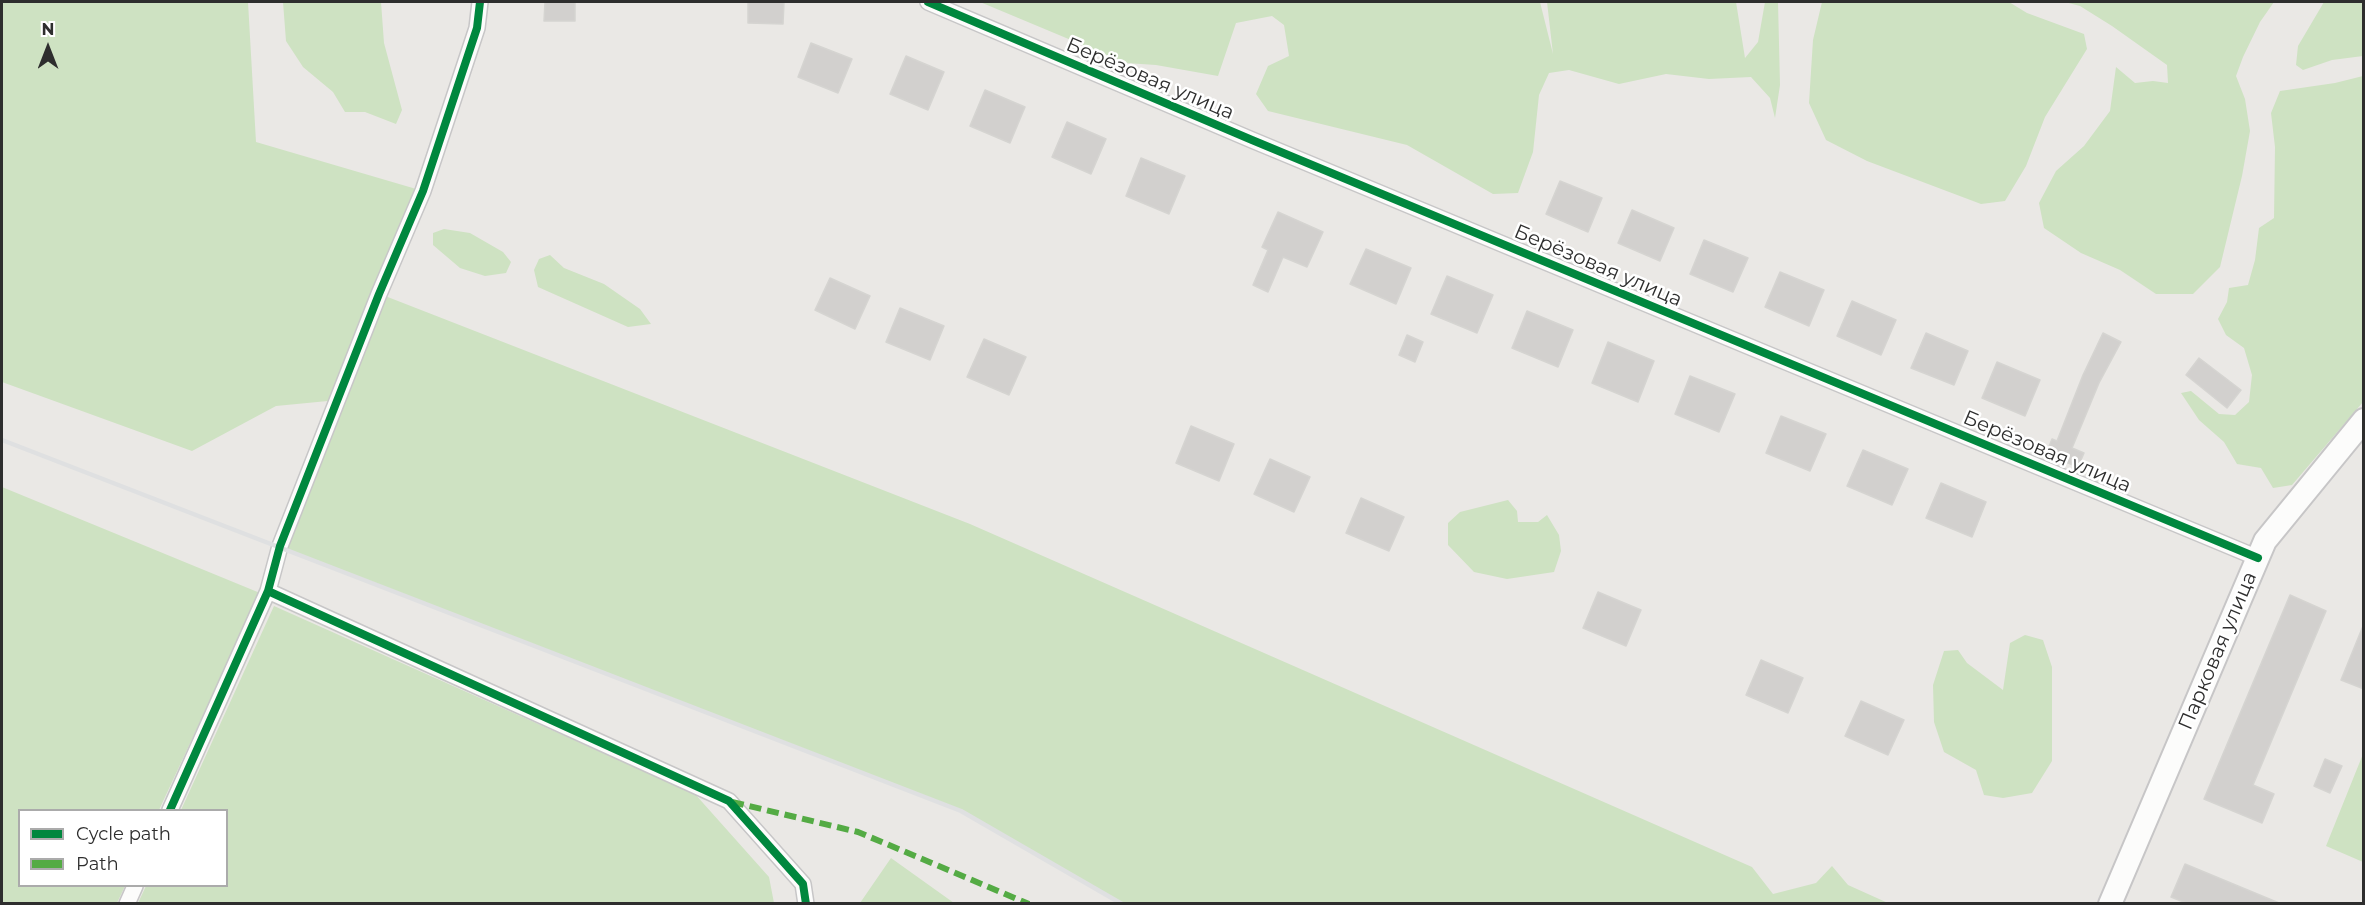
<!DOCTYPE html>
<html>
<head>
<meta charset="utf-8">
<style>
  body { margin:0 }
  #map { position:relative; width:2365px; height:905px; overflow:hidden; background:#eae8e5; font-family:Montserrat,sans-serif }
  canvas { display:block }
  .frame { position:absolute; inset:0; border:3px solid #2e2e2e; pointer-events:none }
  .legend { position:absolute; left:18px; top:809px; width:210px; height:78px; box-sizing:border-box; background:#fff; border:2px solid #ababab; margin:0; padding:8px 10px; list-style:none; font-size:18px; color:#2e2e2e }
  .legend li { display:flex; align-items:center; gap:12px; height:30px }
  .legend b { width:30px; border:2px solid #ababab }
  .north { position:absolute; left:18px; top:18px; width:60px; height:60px; -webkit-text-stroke:4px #fff; paint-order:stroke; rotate:0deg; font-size:16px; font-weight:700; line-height:24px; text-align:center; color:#2e2e2e }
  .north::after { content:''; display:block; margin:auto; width:21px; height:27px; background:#2e2e2e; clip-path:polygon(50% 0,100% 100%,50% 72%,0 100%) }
</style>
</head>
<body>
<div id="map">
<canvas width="2365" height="905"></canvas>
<div class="frame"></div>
<ul class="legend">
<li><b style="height:8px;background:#00873e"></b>Cycle path</li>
<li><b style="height:8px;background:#54ab44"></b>Path</li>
</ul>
<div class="north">N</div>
</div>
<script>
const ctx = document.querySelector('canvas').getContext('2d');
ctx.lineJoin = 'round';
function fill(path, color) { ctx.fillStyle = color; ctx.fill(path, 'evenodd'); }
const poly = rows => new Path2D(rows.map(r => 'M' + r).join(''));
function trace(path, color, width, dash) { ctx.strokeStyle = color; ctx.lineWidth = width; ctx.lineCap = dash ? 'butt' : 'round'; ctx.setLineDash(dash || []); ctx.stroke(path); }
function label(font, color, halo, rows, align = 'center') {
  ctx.font = font + ' Montserrat,sans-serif'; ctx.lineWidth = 5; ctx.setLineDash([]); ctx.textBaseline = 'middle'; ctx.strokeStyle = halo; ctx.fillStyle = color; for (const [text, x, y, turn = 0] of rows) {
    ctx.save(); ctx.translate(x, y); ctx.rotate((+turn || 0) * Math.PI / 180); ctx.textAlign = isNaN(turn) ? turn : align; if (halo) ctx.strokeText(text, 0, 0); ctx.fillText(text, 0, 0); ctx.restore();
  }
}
fill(poly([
  [2,2,248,2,256,142,423,191,380,294,970,524,1752,867,1773,894,1816,883,1832,866,1848,885,1888,903,1122,903,961,811,280,546,338,400,276,406,192,451,2,382],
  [283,2,381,2,384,43,402,110,396,124,365,112,345,112,333,92,303,67,286,41],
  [980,2,1540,2,1553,54,1547,2,1736,2,1745,58,1758,42,1765,2,1778,2,1780,85,1775,118,1770,98,1751,77,1709,79,1666,74,1619,84,1569,70,1549,73,1539,95,1533,152,1518,193,1493,194,1407,145,1268,111,1256,94,1268,66,1289,56,1284,25,1272,16,1236,23,1218,76,1156,65,1126,63],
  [1822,2,2009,2,2027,13,2084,34,2087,49,2045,117,2026,166,2005,201,1981,204,1867,161,1826,140,1809,103,1813,40],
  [2065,2,2274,2,2260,22,2243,57,2236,76,2245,99,2250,131,2242,176,2220,267,2193,294,2156,294,2120,270,2081,253,2044,228,2039,203,2056,171,2084,146,2110,111,2116,67,2135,83,2153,81,2168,83,2167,65,2112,26,2080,6],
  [2324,2,2363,2,2363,56,2332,60,2303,70,2296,65,2298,46],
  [2363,76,2363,402,2292,485,2273,488,2261,468,2237,464,2224,442,2199,420,2181,393,2191,391,2219,414,2235,415,2249,402,2252,375,2244,348,2226,335,2218,319,2227,302,2229,288,2248,285,2255,260,2259,228,2274,218,2275,147,2271,113,2280,91,2335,83],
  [444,229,470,233,503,252,511,262,506,273,485,276,460,268,433,245,433,233],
  [550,255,564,268,604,284,640,309,651,324,628,327,538,287,534,270,539,259],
  [2,487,260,593,159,810,20,810,20,886,125,886,117,903,2,903],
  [1508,500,1517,511,1518,522,1538,522,1547,515,1559,535,1561,551,1554,572,1507,579,1474,572,1448,545,1448,523,1460,512],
  [274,606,695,794,769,877,774,903,138,903,146,886,226,886,226,810,181,810],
  [2025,635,2043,640,2052,667,2052,761,2032,793,2003,798,1984,795,1976,770,1944,752,1934,722,1933,685,1944,651,1958,650,1967,663,2003,690,2010,643],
  [2363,754,2363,862,2326,846],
  [891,858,954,903,860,903]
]), '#cee2c2');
const building = poly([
  [545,2,575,2,575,21,544,21,545,2],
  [748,2,784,2,783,24,748,23,748,2],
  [811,43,852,59,838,93,798,77,811,43],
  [906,56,944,72,928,110,890,94,906,56],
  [985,90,1025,107,1010,143,970,126,985,90],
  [1067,122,1106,139,1091,174,1052,157,1067,122],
  [1141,158,1185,176,1169,214,1126,196,1141,158],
  [1560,181,1602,198,1588,232,1546,214,1560,181],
  [1632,210,1674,228,1660,261,1618,243,1632,210],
  [1278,212,1323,232,1307,267,1283,257,1268,292,1253,285,1268,250,1262,247,1278,212],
  [1704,240,1748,258,1733,292,1690,274,1704,240],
  [1366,249,1411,268,1396,304,1350,284,1366,249],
  [1780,272,1824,290,1809,326,1765,307,1780,272],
  [1447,276,1493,295,1477,333,1431,314,1447,276],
  [830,278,870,296,855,329,815,310,830,278],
  [1852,301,1896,320,1881,355,1837,336,1852,301],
  [900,308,944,326,930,360,886,342,900,308],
  [1527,311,1573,330,1558,367,1512,348,1527,311],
  [1926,333,1968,351,1954,385,1911,368,1926,333],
  [2103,333,2121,342,2099,383,2072,448,2084,453,2078,467,2046,454,2052,439,2057,441,2083,375,2103,333],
  [1407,335,1423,342,1415,362,1399,355,1407,335],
  [984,339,1026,357,1009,395,967,377,984,339],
  [1608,342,1654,361,1638,402,1592,383,1608,342],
  [2199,358,2241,390,2227,408,2186,375,2199,358],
  [1997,362,2040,380,2025,416,1982,398,1997,362],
  [1690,376,1735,394,1719,432,1675,414,1690,376],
  [1781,416,1826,434,1810,471,1766,453,1781,416],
  [1191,426,1234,444,1219,481,1176,463,1191,426],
  [1863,450,1908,469,1892,505,1847,486,1863,450],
  [1270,459,1310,477,1294,512,1254,494,1270,459],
  [1941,483,1986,502,1972,537,1926,518,1941,483],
  [1361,498,1404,517,1389,551,1346,533,1361,498],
  [1598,592,1641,610,1626,646,1583,628,1598,592],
  [2290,595,2326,611,2253,785,2274,794,2262,823,2204,799,2290,595],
  [2363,626,2364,627,2364,689,2341,680,2363,626],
  [1761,660,1803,678,1788,713,1746,695,1761,660],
  [1861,701,1904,720,1888,755,1845,736,1861,701],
  [2325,759,2342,766,2330,793,2314,786,2325,759],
  [2185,864,2279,903,2186,903,2171,897,2185,864]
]);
fill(building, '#d2d0ce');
trace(building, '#d5d4d1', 1.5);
const street = poly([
  [928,2,1252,140,2258,558],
  [268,591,729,801,803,884,806,904],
  [170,810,268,591,280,546,379,294,423,191,477,28,480,2],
  [127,904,135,886]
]);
const secondary = poly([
  [2110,904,2265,541,2364,420]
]);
trace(street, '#c7c6c7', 18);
trace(secondary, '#c7c6c7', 26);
trace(street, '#fcfcfb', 15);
trace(secondary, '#fcfcfb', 22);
trace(poly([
  [2,440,961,811,1122,904]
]), '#dfe0e1', 4.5);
trace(poly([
  [732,802,858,832,1029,904]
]), '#54ab44', 6, [12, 6]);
trace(poly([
  [928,2,1252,140,2258,558],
  [268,591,729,801,803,884,806,904],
  [170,810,268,591,280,546,379,294,423,191,477,28,480,2]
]), '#00873e', 8);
label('20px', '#2e2e2e', '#fff', [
  ["Берёзовая улица",1150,79,23],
  ["Берёзовая улица",1598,266,23],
  ["Берёзовая улица",2047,452,23],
  ["Парковая улица",2218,651,-67]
]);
</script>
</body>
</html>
